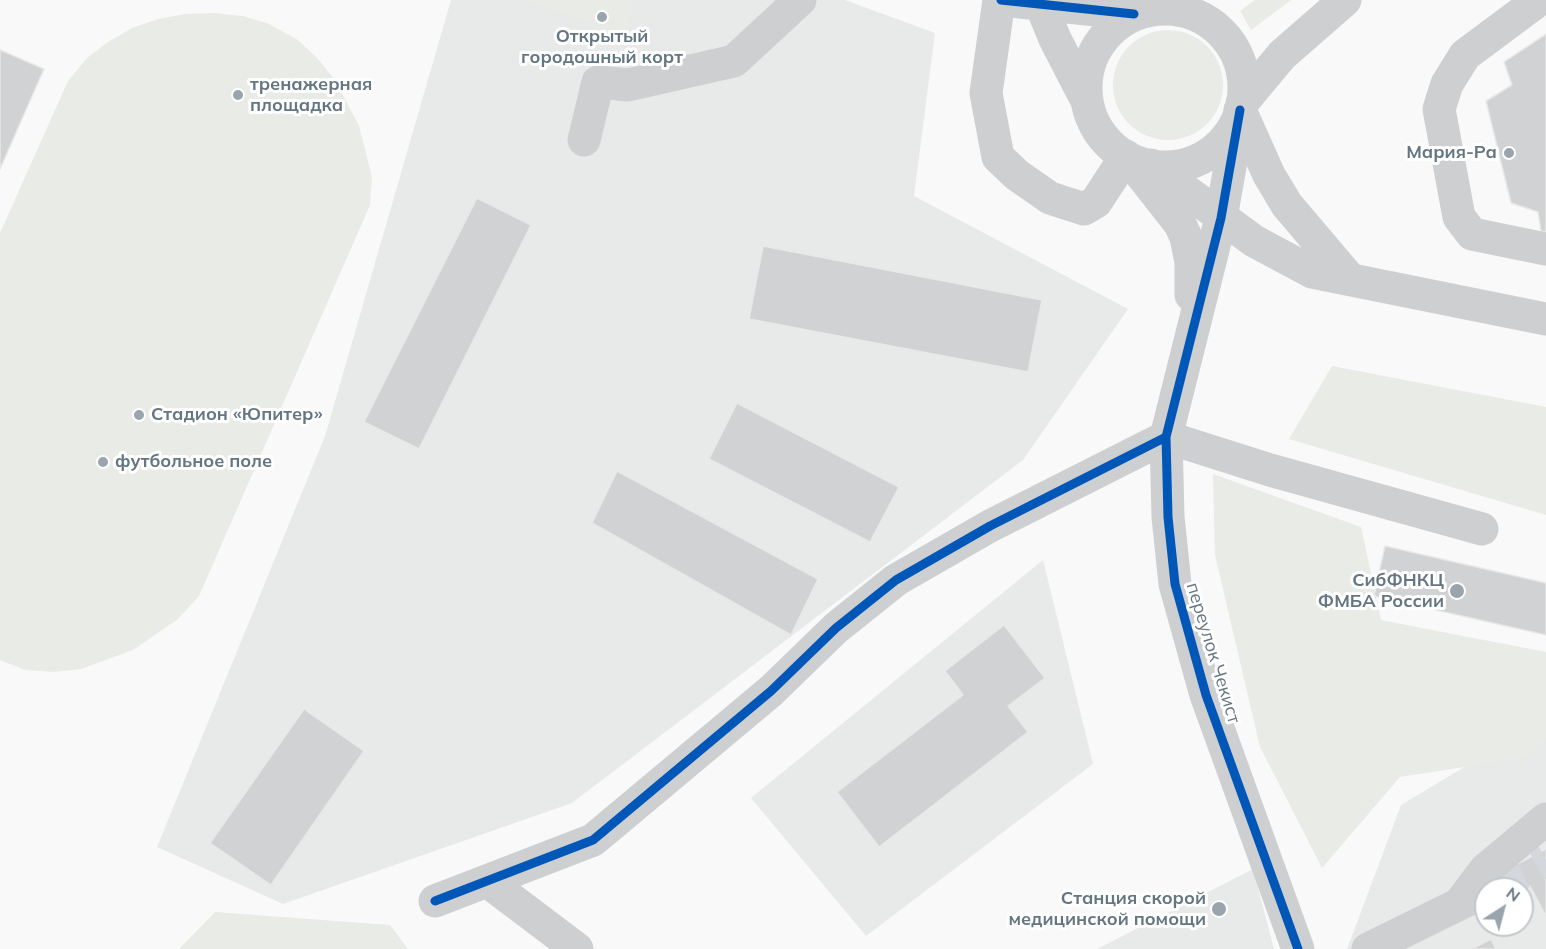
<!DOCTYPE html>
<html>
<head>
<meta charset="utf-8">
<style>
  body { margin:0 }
  #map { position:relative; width:1546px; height:949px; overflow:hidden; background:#f9f9f9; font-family:Mulish,sans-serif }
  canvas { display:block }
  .north { position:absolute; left:1474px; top:877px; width:60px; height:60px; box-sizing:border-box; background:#fff; border:2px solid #c1c8cd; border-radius:50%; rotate:36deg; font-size:16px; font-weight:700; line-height:24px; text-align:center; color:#657683 }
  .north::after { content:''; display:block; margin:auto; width:21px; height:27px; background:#99a4ac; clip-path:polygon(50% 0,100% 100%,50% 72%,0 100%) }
</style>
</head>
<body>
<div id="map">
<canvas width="1546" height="949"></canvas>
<div class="north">N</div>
</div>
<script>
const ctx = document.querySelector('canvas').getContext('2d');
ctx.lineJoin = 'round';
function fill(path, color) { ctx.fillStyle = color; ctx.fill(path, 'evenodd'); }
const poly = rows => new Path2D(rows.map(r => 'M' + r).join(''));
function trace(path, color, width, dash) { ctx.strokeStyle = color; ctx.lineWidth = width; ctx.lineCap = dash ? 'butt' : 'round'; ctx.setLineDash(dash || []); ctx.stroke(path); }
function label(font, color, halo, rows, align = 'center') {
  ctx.font = font + ' Mulish,sans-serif'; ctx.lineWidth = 6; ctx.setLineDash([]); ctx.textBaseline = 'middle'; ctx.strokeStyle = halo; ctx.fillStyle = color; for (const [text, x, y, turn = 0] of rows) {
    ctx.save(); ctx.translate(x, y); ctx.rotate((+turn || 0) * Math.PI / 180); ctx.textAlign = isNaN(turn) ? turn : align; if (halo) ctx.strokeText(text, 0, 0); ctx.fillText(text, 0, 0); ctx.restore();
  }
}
fill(poly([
  [451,0,845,0,935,33,914,196,1128,309,1023,460,572,803,283,904,157,847,325,436],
  [1043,560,1093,764,866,936,751,798],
  [1546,718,1546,949,1347,949,1401,805],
  [1486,889,1522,889,1522,925,1486,925],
  [1253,869,1274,949,1097,949]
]), '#e8e9e9');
fill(poly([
  [521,0,635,0,625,33],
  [1255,0,1291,0,1251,30,1240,11],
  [215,13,243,16,269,24,298,40,319,60,335,80,359,126,372,177,370,205,199,596,178,619,133,650,81,669,54,672,25,670,0,660,0,233,68,81,87,58,108,42,132,28,158,19,186,14],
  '1113 85a55 55 0 1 1 110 0a55 55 0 1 1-110 0Z',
  [1332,366,1546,407,1546,515,1289,439],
  [1213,474,1361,527,1381,620,1546,652,1546,738,1528,757,1400,777,1322,868,1260,747,1215,555],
  [215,912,390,925,408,949,179,949]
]), '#e8ebe6');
const building = poly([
  [1546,34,1546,232,1541,231,1538,212,1511,203,1486,101,1512,85,1504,62,1546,34],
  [0,50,44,69,0,169,0,50],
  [477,198,531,225,419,449,364,422,477,198],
  [763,246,1042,300,1028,372,749,319,763,246],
  [737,403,899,487,870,542,709,459,737,403],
  [617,471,818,579,791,635,592,523,617,471],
  [1385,546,1546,583,1546,635,1374,596,1385,546],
  [1004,625,1045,678,1008,706,1028,732,879,847,837,792,963,695,945,671,1004,625],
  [304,709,364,751,271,885,210,843,304,709],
  [1546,849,1546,916,1530,886,1522,890,1494,889,1489,879,1546,849],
  [1491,939,1496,949,1472,949,1491,939]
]);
fill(building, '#d0d2d3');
trace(building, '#e8e8e8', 1.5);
trace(poly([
  [1493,888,1546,860]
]), '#d4d8dc', 33, [33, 16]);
trace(poly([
  [999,0,986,93,998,157,1017,175,1050,198,1084,209,1096,202,1126,156],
  [1001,0,1134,14],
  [1039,0,1055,39,1087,101],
  [1539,0,1465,55,1447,84,1439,109,1459,217,1472,234,1546,249],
  '1086 88a79 79 0 1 1 158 0a79 79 0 1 1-158 0Z',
  [1242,103,1282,55,1345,0],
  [1240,110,1221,218,1166,437,1168,517,1175,584,1206,695,1298,949],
  [1240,110,1269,175,1287,205,1349,278],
  [584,140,598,82,628,85,734,61,800,0],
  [1151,165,1254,241,1312,272,1546,319],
  [1140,173,1180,224,1186,237,1191,262,1191,295],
  [487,881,577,949],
  [435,901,593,840,771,691,836,628,896,580,990,526,1166,437,1270,470,1482,529],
  [1460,903,1485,870,1546,819],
  [1368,949,1486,891]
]), '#cecfd0', 33);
trace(poly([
  [1001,0,1134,14],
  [1240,110,1221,218,1166,437,1168,517,1175,584,1206,695,1298,949],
  [435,901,593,840,771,691,836,628,896,580,990,526,1166,437]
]), '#0057b8', 9);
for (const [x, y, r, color] of [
  [602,17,6,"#99a4ac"],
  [238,95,6,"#99a4ac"],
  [1509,153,6,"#99a4ac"],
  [139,415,6,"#99a4ac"],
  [103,462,6,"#99a4ac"],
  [1457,591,8,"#99a4ac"],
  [1219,909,8,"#99a4ac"]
]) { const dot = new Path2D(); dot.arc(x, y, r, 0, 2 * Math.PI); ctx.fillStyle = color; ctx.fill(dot); trace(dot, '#fff', 2); }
label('bold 18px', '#657683', '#fff', [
  ["Открытый",602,37,"center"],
  ["городошный корт",602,58,"center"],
  ["тренажерная",250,85],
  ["площадка",250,106],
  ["Мария-Ра",1497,153,"right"],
  ["Стадион «Юпитер»",151,415],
  ["футбольное поле",115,462],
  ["СибФНКЦ",1444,581,"right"],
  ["ФМБА России",1444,602,"right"],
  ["Станция скорой",1206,899,"right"],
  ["медицинской помощи",1206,920,"right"]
], 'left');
label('18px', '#657683', '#fff', [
  ["переулок Чекист",1213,653,73]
]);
</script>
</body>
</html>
